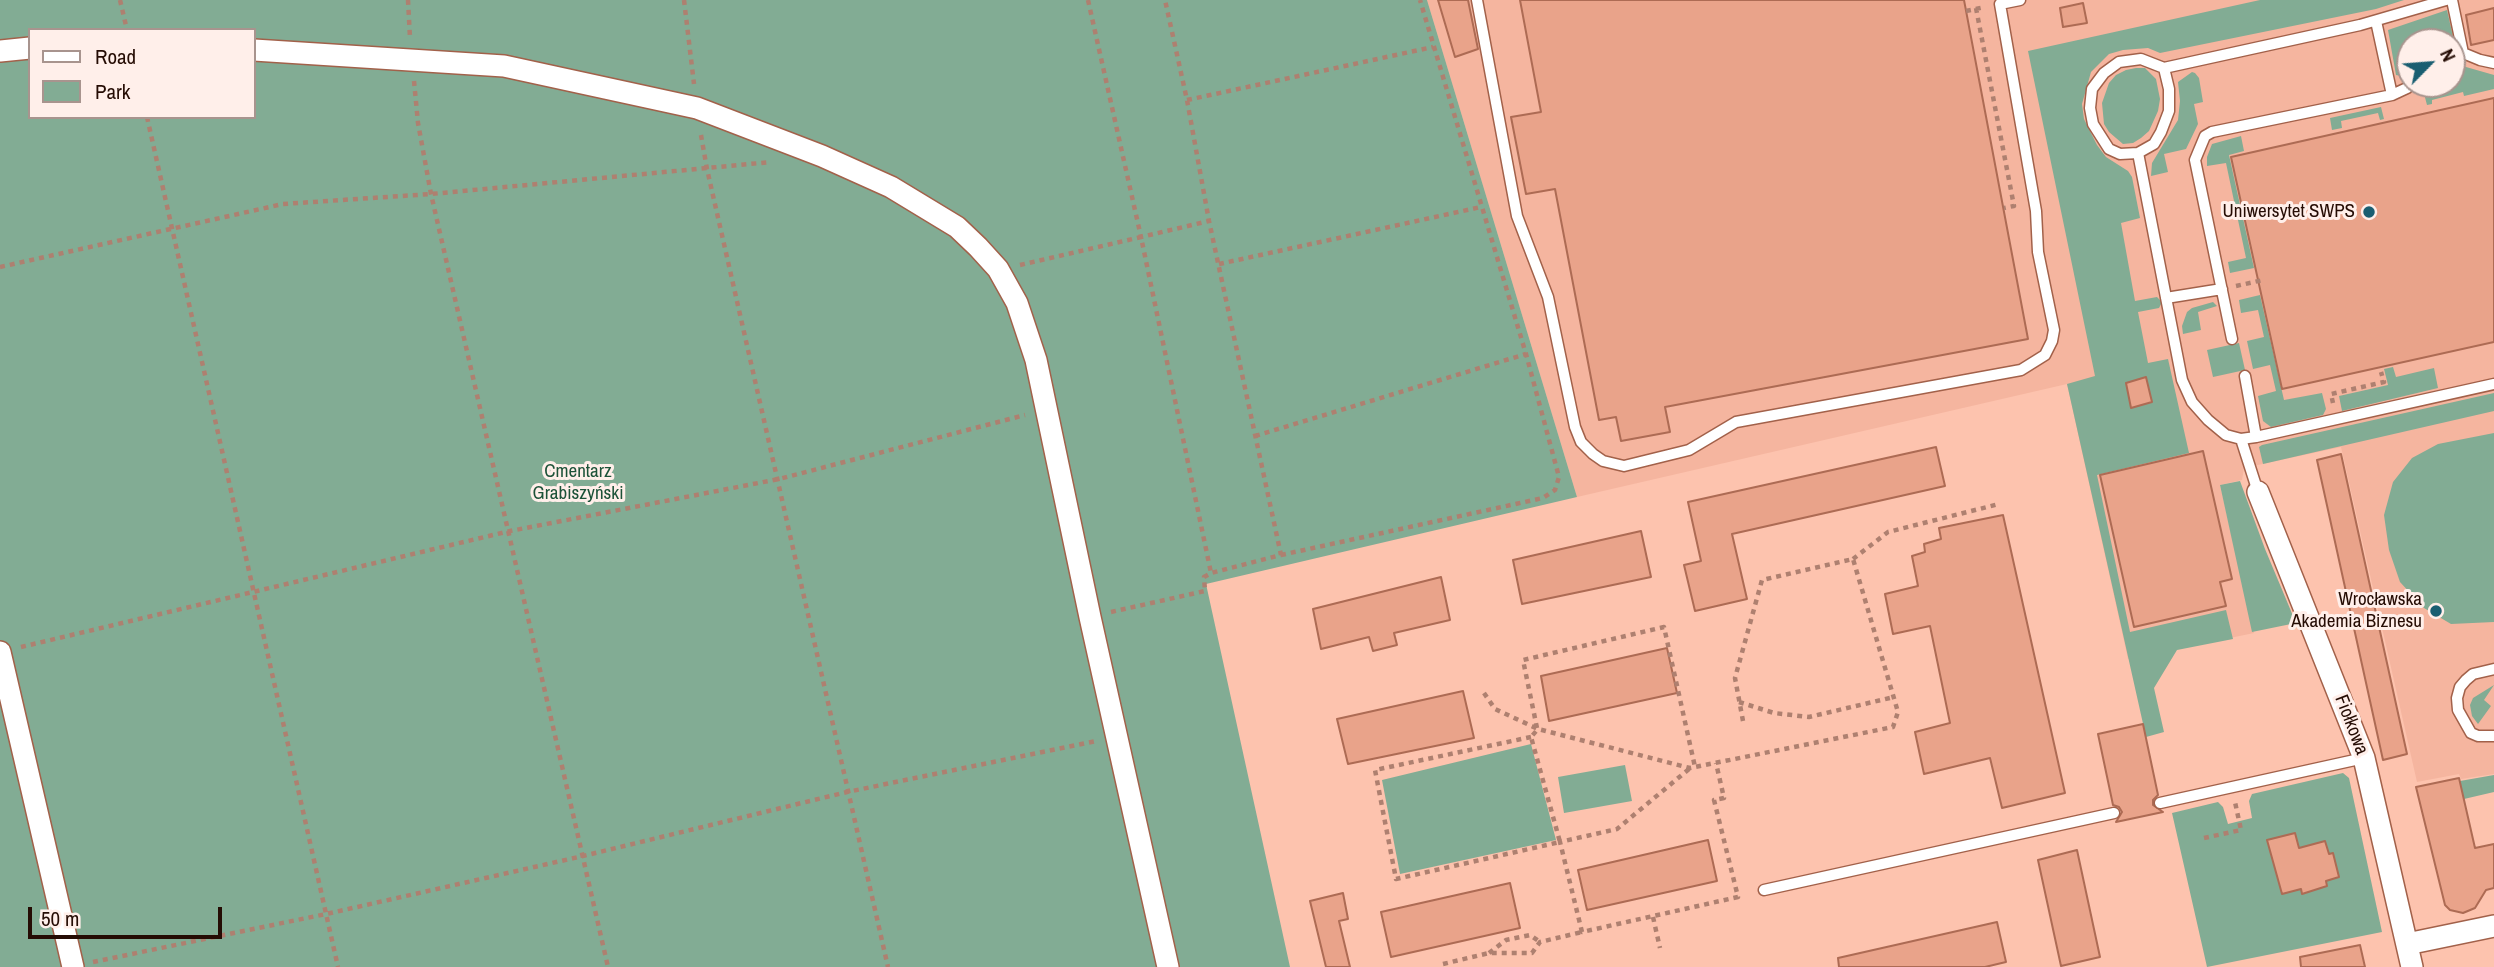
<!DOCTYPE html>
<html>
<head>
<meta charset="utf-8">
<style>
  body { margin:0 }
  #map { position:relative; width:2494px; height:967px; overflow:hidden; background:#fdc3ae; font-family:"Archivo Narrow",sans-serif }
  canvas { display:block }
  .legend { position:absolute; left:28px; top:28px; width:228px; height:91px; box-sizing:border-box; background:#ffefea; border:2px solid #a8948e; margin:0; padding:9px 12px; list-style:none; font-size:21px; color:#250c04 }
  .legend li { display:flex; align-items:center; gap:14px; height:35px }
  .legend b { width:35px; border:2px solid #a8948e }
  .north { position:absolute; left:2396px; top:28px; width:70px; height:70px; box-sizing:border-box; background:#ffefea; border:2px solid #a8948e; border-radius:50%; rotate:65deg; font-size:19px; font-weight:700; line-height:28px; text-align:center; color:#250c04 }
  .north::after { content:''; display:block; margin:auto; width:24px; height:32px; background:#1a5e71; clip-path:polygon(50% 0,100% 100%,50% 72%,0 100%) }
  .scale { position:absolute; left:28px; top:907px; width:194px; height:32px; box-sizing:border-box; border:4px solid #250c04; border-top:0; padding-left:9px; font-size:21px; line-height:24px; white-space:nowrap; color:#250c04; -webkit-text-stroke:5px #ffefea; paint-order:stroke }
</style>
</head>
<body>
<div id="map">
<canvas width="2494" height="967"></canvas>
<ul class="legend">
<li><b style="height:9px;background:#fff"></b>Road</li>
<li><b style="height:19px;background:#82ac94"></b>Park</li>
</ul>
<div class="north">N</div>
<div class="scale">50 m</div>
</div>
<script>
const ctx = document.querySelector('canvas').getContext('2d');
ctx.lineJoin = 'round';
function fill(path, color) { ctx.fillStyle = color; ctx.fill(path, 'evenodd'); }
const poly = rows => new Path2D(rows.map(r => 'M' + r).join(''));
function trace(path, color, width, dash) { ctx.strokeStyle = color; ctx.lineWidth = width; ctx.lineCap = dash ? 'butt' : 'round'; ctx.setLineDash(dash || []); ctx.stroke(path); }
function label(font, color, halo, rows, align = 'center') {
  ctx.font = font + ' "Archivo Narrow",sans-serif'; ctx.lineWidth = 6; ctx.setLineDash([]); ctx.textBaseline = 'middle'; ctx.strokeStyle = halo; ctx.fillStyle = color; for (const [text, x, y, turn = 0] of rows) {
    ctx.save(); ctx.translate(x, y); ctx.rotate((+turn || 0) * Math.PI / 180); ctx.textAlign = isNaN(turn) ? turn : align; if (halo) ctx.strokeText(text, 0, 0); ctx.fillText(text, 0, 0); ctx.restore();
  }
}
fill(poly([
  [1427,0,2494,0,2494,774,2461,779,2459,774,2417,782,2341,447,2244,468,2242,480,2220,485,2254,633,2128,659,2067,384,1577,497],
  [2410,42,2452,42,2452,84,2410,84]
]), '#f5b59f');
fill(poly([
  [0,0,1427,0,1577,497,1206,584,1290,967,0,967],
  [30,30,254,30,254,117,30,117],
  [2260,0,2404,0,2376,9,2160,53,2148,48,2123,50,2109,54,2091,72,2082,104,2084,119,2097,145,2106,157,2128,171,2132,177,2140,218,2121,223,2135,301,2157,297,2162,302,2159,308,2138,312,2148,363,2168,359,2189,453,2097,475,2130,632,2226,610,2233,639,2177,650,2154,688,2164,732,2146,737,2067,384,2095,376,2028,51],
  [2447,10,2454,41,2410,42,2410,66,2401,76,2396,75,2388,30],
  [2452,63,2494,75,2494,89,2464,96,2463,92,2432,100,2432,104,2427,105,2422,86,2423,84,2452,84],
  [2136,68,2145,68,2156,79,2160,99,2158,111,2149,131,2141,138,2133,143,2123,144,2109,132,2104,124,2102,103,2109,83,2116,75,2126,70],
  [2192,72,2195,73,2199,78,2203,102,2194,104,2198,124,2186,149,2164,154,2168,172,2151,176,2152,163,2178,120,2180,101,2178,82],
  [2381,107,2384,119,2380,120,2378,113,2341,121,2342,128,2332,130,2330,118],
  [2241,136,2244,151,2229,155,2254,268,2230,273,2228,262,2246,258,2226,163,2207,166,2207,157,2212,144],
  [2260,295,2284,400,2322,393,2326,409,2323,415,2271,427,2263,421,2258,396,2276,391,2270,365,2253,369,2247,341,2264,337,2258,310,2241,313,2239,300],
  [2213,302,2217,306,2198,312,2201,330,2183,334,2182,326,2187,312,2192,308],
  [2239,343,2245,370,2213,377,2207,350],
  [2393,367,2396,377,2434,368,2438,388,2342,411,2339,396,2388,385,2384,369],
  [2494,393,2494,411,2263,464,2259,447,2262,445],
  [2494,433,2494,622,2451,624,2424,608,2400,582,2389,550,2384,515,2393,482,2412,458,2438,444],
  [2240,481,2265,549,2296,623,2252,632,2220,485],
  [2494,685,2484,700,2491,706,2478,724,2472,716,2470,705,2473,698],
  [1531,744,1556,840,1400,874,1382,780],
  [1625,765,1632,801,1564,813,1558,777],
  [2343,773,2349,778,2382,932,2207,967,2172,813,2218,802,2223,807,2228,824,2252,818,2249,801,2252,794],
  [2494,775,2494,792,2464,799,2460,781]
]), '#82ac94');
const building = poly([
  [1438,0,1468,0,1478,49,1455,57,1438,0],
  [1520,0,1964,0,2028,339,1665,407,1670,432,1621,441,1616,417,1599,420,1555,189,1526,194,1511,117,1541,112,1520,0],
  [2083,3,2087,23,2063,27,2060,8,2083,3],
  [2494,8,2494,40,2471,45,2466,15,2494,8],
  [2494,98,2494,342,2282,389,2231,157,2494,98],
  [2146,377,2152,402,2131,408,2126,383,2146,377],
  [1936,447,1945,486,1732,534,1747,599,1695,611,1684,565,1701,561,1688,502,1936,447],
  [2203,451,2232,579,2220,582,2226,606,2134,627,2100,475,2203,451],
  [2341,454,2407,754,2383,760,2317,460,2341,454],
  [2003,515,2065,793,2002,808,1990,758,1924,774,1915,732,1950,723,1930,626,1893,634,1885,594,1918,586,1912,556,1925,552,1924,544,1941,539,1939,528,2003,515],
  [1641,531,1651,577,1522,604,1513,560,1641,531],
  [1441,577,1450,620,1394,633,1397,645,1373,651,1369,637,1321,649,1313,609,1441,577],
  [1667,648,1677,693,1549,721,1541,676,1667,648],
  [1463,691,1474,738,1348,764,1337,719,1463,691],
  [2143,724,2158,795,2153,800,2153,805,2163,812,2116,822,2122,812,2119,807,2113,805,2098,734,2143,724],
  [2459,778,2475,848,2494,844,2494,888,2486,890,2475,908,2463,913,2450,910,2445,905,2416,787,2459,778],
  [2295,833,2299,848,2325,841,2329,854,2333,853,2339,877,2326,881,2327,886,2302,894,2301,889,2282,894,2267,840,2295,833],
  [1708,840,1717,881,1587,910,1578,870,1708,840],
  [2077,850,2100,957,2061,966,2038,860,2077,850],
  [1510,883,1520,928,1391,957,1381,912,1510,883],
  [1343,893,1348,919,1339,921,1350,967,1326,967,1310,901,1343,893],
  [1997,922,2006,962,1985,967,1839,967,1838,958,1997,922],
  [2360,945,2365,967,2301,967,2300,957,2360,945]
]);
fill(building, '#e9a38a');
trace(building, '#ad6b54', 2);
const lane = poly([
  [1477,0,1517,216,1548,297,1575,427,1581,442,1593,454,1603,461,1624,466,1689,450,1736,422,2021,370,2045,355,2052,341,2054,330,2038,252,2036,211,2000,4,2020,0],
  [2452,0,2463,53],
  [2376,21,2392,95],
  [2452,53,2463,53,2480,60,2494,63],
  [2164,68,2169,89,2169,111,2161,132,2154,144,2138,153,2120,154,2109,149,2093,124,2090,108,2092,89,2104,73,2119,62,2141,59,2164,68,2360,25,2446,0],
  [2138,153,2182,380,2192,402,2208,420,2226,435,2241,439,2256,437,2494,384],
  [2166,298,2222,289],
  [2232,339,2195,160,2205,136,2212,132,2392,95,2407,88,2410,84],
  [2245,376,2256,437],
  [2241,439,2258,492],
  [2494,669,2473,674,2466,680,2460,687,2457,698,2458,710,2471,733,2478,736,2494,736],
  [2160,803,2364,758],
  [1764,890,2114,813]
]);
const street = poly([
  [254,50,504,66,697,108,822,156,891,187,957,227,978,247,998,269,1017,303,1036,360,1090,617,1168,967],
  [0,51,30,48],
  [2258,492,2364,758,2412,967],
  [0,652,73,967],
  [2407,944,2494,926]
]);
trace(lane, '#a2614a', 13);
trace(street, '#a2614a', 24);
trace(poly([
  [120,0,127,30],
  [408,0,410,38],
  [684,0,694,84],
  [1088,0,1141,237,1209,221],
  [1976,8,2014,206,2004,208],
  [1966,11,1985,7],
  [414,81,418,123,431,194,608,967],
  [1187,100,1433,47],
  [147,117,338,967],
  [701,135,707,169,888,967],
  [1219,264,1481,207],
  [1020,265,1141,237,1211,573],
  [0,267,283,204,431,194,771,162],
  [2236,286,2263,280],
  [2333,403,2331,394,2384,382,2381,372],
  [1255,436,1526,354],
  [1281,555,1543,498,1555,490,1559,477,1526,354,1420,0],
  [1853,559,1888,532,1999,504],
  [1111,612,1205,591,1204,577,1211,573,1281,555,1209,221,1187,100,1165,0],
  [21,647,510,531,779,479,1025,415],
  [1484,693,1495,709,1538,729,1690,768,1893,727,1898,712,1853,559,1762,580,1735,678,1743,721],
  [1739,702,1774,713,1809,717,1894,697],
  [1537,728,1523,660,1664,627,1695,767],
  [1531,737,1375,770,1396,879,1560,842,1531,737,1538,729],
  [1689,769,1617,829,1560,842,1582,932,1738,897,1714,800,1724,798,1716,763],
  [2204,838,2241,830,2235,802],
  [1653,917,1660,948],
  [1489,953,1506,940,1530,935,1540,942],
  [93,962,326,914,583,856,847,792,1096,741],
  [1443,964,1489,953,1532,953,1540,942,1582,932]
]), '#ae8070', 4.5, [5, 5]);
trace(lane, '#fff', 10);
trace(street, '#fff', 21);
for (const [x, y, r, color] of [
  [2369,212,7,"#1a5e71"],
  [2436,611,7,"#1a5e71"]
]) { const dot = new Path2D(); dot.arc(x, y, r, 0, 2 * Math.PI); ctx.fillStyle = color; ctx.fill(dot); trace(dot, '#ffefea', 2.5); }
label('19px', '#250c04', '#ffefea', [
  ["Uniwersytet SWPS",2355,212],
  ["Wrocławska",2422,600],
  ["Akademia Biznesu",2422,622]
], 'right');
label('19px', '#1c5238', '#ffefea', [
  ["Cmentarz",578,472],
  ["Grabiszyński",578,494]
]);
label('19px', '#250c04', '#ffefea', [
  ["Fiołkowa",2351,725,69]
]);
</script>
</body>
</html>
